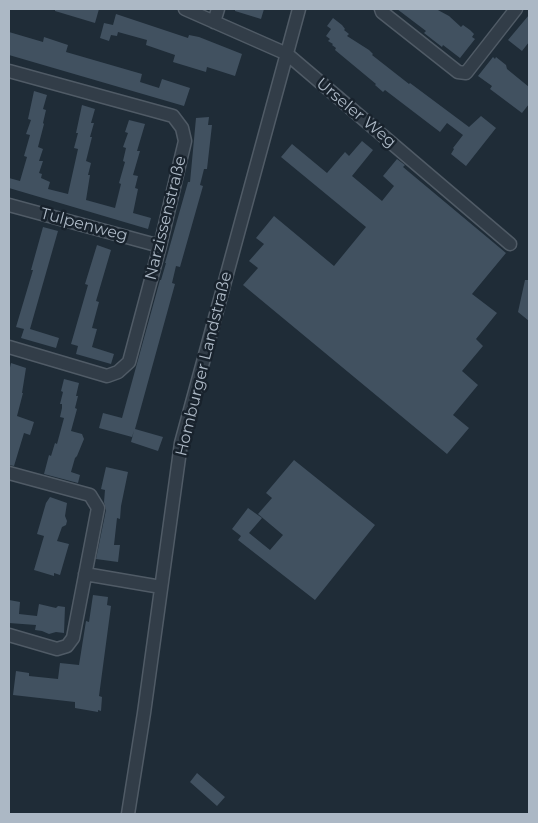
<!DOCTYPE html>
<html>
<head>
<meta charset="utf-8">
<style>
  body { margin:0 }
  #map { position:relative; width:538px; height:823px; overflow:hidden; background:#1f2c37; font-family:Montserrat,sans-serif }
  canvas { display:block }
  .frame { position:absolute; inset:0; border:10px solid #acb8c5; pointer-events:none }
</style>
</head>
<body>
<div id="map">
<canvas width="538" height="823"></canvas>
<div class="frame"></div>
</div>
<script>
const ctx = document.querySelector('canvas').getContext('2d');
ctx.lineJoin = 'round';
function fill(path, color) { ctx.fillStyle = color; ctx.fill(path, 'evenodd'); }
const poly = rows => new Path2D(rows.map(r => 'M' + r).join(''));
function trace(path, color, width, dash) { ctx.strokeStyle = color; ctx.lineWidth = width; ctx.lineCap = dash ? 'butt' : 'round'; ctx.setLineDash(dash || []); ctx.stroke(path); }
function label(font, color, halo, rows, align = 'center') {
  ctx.font = font + ' Montserrat,sans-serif'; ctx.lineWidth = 5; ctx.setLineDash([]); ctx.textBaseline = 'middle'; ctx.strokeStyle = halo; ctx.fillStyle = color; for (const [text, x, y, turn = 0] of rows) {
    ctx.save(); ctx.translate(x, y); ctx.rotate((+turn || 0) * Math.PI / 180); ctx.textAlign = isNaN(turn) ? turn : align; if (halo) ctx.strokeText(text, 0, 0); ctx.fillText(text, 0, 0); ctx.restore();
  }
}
fill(poly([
  [55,9,99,9,95,23,55,11],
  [235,9,264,9,261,19,235,11],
  [397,9,436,9,449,16,461,27,463,25,470,30,474,34,472,37,475,39,460,58,443,45,442,47,424,33,426,31],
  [116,14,188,38,189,35,199,37,242,54,235,76,207,67,206,72,173,62,175,55,146,45,147,40,118,32,117,36,111,35,109,41,100,38,104,23,113,25],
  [529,15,529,42,522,51,508,40],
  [333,18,342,25,345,29,344,30,349,34,347,36,369,50,373,54,372,55,409,84,410,83,469,127,481,116,496,128,466,166,451,154,454,149,453,148,463,135,447,123,440,132,385,90,383,92,375,85,376,84,335,50,336,48,332,45,333,44,328,41,330,39,326,36,331,29,327,26],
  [9,32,43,42,44,37,68,45,66,52,142,74,140,82,159,88,162,79,190,88,184,106,9,55],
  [493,57,495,59,496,57,506,65,507,69,529,87,529,104,522,113,490,89,492,86,478,76],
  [34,91,47,95,43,109,46,110,43,123,44,124,38,147,43,149,39,161,43,161,39,173,42,174,41,178,50,182,48,189,68,194,78,149,74,148,78,133,76,133,82,105,95,109,91,123,94,123,90,137,92,137,86,161,91,163,88,175,90,175,86,200,115,208,121,184,119,183,125,162,123,161,126,148,123,147,128,133,125,132,129,120,145,124,137,151,140,151,133,175,138,176,135,188,138,189,133,213,151,218,148,229,9,188,9,178,20,181,27,157,24,156,30,135,26,134,31,120,28,119],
  [209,117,208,125,212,125,207,169,204,169,200,185,203,186,180,267,176,266,172,283,175,284,135,429,163,437,158,451,131,442,134,431,132,437,99,428,103,413,122,418,160,280,161,280,166,263,165,263,188,182,190,182,196,118],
  [362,141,373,150,352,176,382,201,394,186,383,176,397,159,405,165,403,167,506,253,472,294,497,313,476,339,483,346,462,371,478,385,453,415,469,428,447,454,243,285,258,268,249,261,264,244,256,238,274,216,334,266,366,227,281,157,292,144,327,173,345,152,349,156],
  [43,227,58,231,30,329,59,338,56,348,21,338,24,329,16,327,33,270,31,270],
  [97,245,111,250,96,301,99,302,92,328,97,329,92,347,114,354,111,364,76,354,78,346,71,344,88,285,85,284],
  [525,280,529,280,529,321,518,312],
  [11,363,26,368,22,393,23,393,17,416,34,422,30,435,24,433,14,466,9,465,9,372],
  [64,379,79,383,76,396,78,396,75,408,77,409,71,431,82,434,84,439,77,456,75,458,71,472,80,475,78,483,44,474,49,455,51,456,55,443,57,444,64,418,60,417,62,408,62,404,60,404,63,392,61,391],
  [294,460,375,525,315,600,238,540,241,536,232,529,248,508,262,518,249,533,270,550,283,535,258,514,272,498,266,493],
  [106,467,128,472,121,506,120,519,117,518,114,545,120,545,118,562,96,559,106,510,104,502,105,490,101,489],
  [50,497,67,503,65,516,67,521,66,525,62,527,57,541,69,544,60,575,54,573,54,576,34,570,44,536,37,534,46,503],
  [93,595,108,597,107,605,111,606,99,696,102,697,101,711,98,710,98,712,75,708,75,702,13,695,16,671,29,673,29,676,58,679,60,663,79,665,86,621,89,622],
  [9,600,20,602,19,614,37,616,39,604,56,608,58,606,65,607,64,633,56,632,49,634,42,631,35,630,36,625,9,623],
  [197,773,225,797,217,806,190,782]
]), '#415160');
const minor = poly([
  [185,9,287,54,510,244],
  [381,9,382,12,458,72,466,73,516,9],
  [214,22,218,9],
  [9,71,173,116,182,128,185,141,160,246,129,362,118,372,107,376,9,347],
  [9,205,160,246],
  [9,473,90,495,98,508,73,638,67,646,57,649,9,635],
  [85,574,161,587],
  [128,814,144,713,181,443,299,9]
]);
trace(minor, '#505b66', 15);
trace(minor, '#323d48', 12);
label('16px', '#acb8c5', '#18222c', [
  ["Urseler Weg",356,113,40],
  ["Narzissenstraße",166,218,-76],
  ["Tulpenweg",84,225,15],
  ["Homburger Landstraße",204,364,-76]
]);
</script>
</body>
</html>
